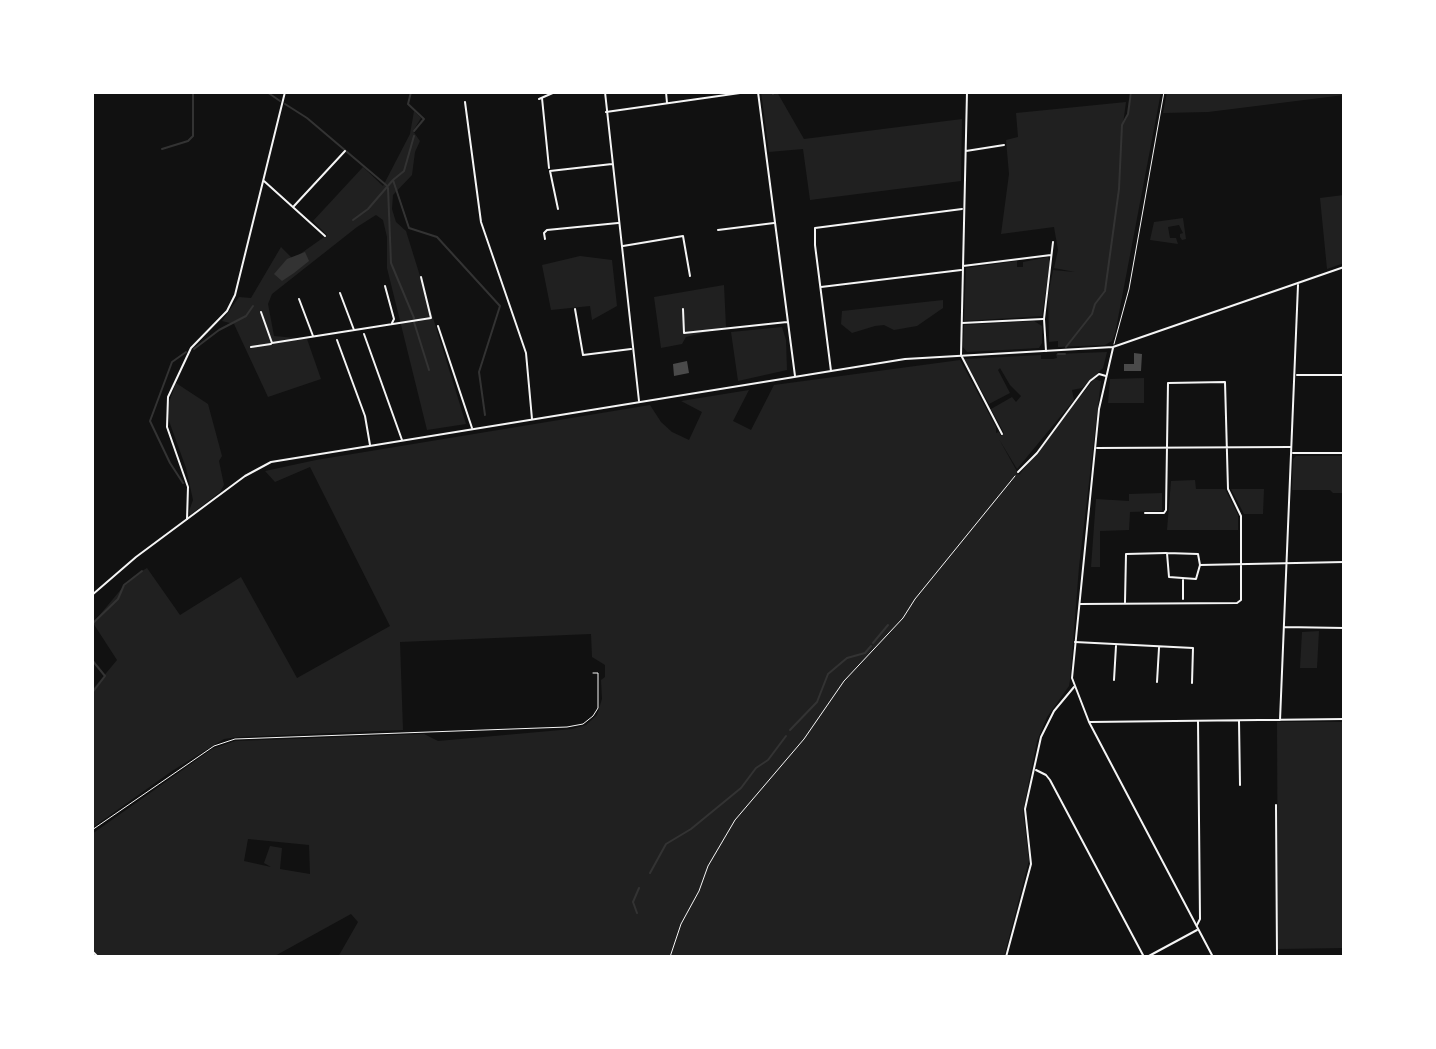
<!DOCTYPE html>
<html>
<head>
<meta charset="utf-8">
<style>
  body { margin:0 }
  #map { position:relative; width:1436px; height:1049px; overflow:hidden; background:#111; font-family:"Roboto Serif",serif }
  canvas { display:block }
  .frame { position:absolute; inset:0; border:94px solid #fff; pointer-events:none }
</style>
</head>
<body>
<div id="map">
<canvas width="1436" height="1049"></canvas>
<div class="frame"></div>
</div>
<script>
const ctx = document.querySelector('canvas').getContext('2d');
ctx.lineJoin = 'round';
function fill(path, color) { ctx.fillStyle = color; ctx.fill(path, 'evenodd'); }
const poly = rows => new Path2D(rows.map(r => 'M' + r).join(''));
function trace(path, color, width, dash) { ctx.strokeStyle = color; ctx.lineWidth = width; ctx.lineCap = dash ? 'butt' : 'round'; ctx.setLineDash(dash || []); ctx.stroke(path); }
fill(poly([
  [761,92,777,92,804,139,962,119,961,181,810,200,803,149,769,152],
  [1132,92,1161,92,1115,334,1112,341,1105,345,1058,347,1058,341,1049,342,1048,296,1053,270,1075,272,1054,268,1058,250,1054,227,1001,234,1009,174,1006,140,1018,137,1016,113,1126,102,1123,124,1127,118],
  [1167,92,1344,92,1344,95,1208,112,1163,113],
  [414,111,421,118,413,131,420,141,415,152,412,175,393,195,392,209,396,222,406,231,466,424,427,430,387,268,387,237,383,220,376,215,357,227,272,294,268,304,274,336,307,339,321,379,268,397,234,324,222,321,239,297,251,298,281,247,293,259,327,235,313,221,363,167,383,186,410,134],
  [1344,195,1344,263,1327,269,1320,198],
  [1183,218,1186,239,1182,240,1180,237,1180,234,1183,233,1179,225,1168,227,1170,238,1176,238,1178,244,1150,240,1154,222],
  [580,256,612,260,617,306,592,320,590,306,551,310,542,265],
  [1048,257,1050,262,1042,316,964,321,966,268,1017,261,1017,267,1023,267,1023,262],
  [724,285,726,327,686,337,682,344,661,348,654,297],
  [943,300,943,308,917,326,894,330,884,325,875,326,852,333,841,324,842,311],
  [1034,321,1042,326,1042,343,1039,348,967,352,963,347,964,325],
  [782,327,786,340,787,370,738,381,731,332],
  [1107,352,1103,368,1082,388,1072,390,1074,400,1017,469,999,439,1019,475,1094,379,1101,381,1079,567,1070,680,1069,686,1047,717,1037,741,1023,811,1029,860,1004,957,338,957,358,922,351,914,273,957,92,957,92,834,212,749,235,741,424,734,438,741,572,729,586,725,597,715,602,699,601,680,605,677,605,665,592,657,591,634,400,642,403,730,239,737,224,739,172,771,92,828,92,690,117,660,93,623,123,587,142,571,147,568,180,615,241,577,297,678,390,626,310,467,275,482,265,471,316,460,650,405,661,422,672,432,689,440,702,412,681,401,749,390,733,421,751,430,774,385,960,360,996,427,996,433,999,432,1001,436,1004,433,991,409,1012,397,1016,402,1021,396,1010,385,1000,368,998,370,1010,393,989,404,964,359,1041,355,1041,359,1053,359,1057,358,1056,354],
  [248,839,309,845,310,874,280,869,282,848,270,846,264,863,271,867,244,861],
  [1144,378,1144,403,1108,403,1110,379],
  [176,383,208,404,222,456,219,461,224,485,220,492,190,515,189,511,193,500,186,468,169,421,168,405],
  [1296,456,1344,456,1344,493,1333,493,1330,490,1292,490,1293,459],
  [1195,480,1196,489,1225,489,1238,515,1238,530,1167,530,1171,481],
  [1231,489,1264,489,1263,514,1244,514],
  [1162,493,1162,511,1130,512,1129,530,1100,531,1100,567,1091,567,1096,499,1129,501,1129,494],
  [1319,631,1317,668,1300,668,1302,632],
  [1277,722,1344,722,1344,948,1278,949]
]), '#202020');
fill(poly([
  [305,252,309,261,294,273,282,281,274,274,287,259]
]), '#333');
trace(poly([
  [267,92,280,101],
  [411,92,408,104,424,119,414,131],
  [772,92,773,94],
  [285,104,307,118,386,185],
  [162,149,188,141,193,136,193,92],
  [393,180,409,228,437,237,500,306,479,372,485,415],
  [388,188,391,263,414,318],
  [353,220,368,209,393,180,404,171,414,136],
  [414,322,429,370],
  [1066,347,1092,314,1095,304,1105,291,1119,189,1122,125,1128,114,1131,92],
  [194,349,219,330,246,316,253,306],
  [1058,354,1065,354],
  [183,483,170,463,150,421,172,362,186,352],
  [92,624,118,599,124,585,142,571],
  [873,643,888,625],
  [92,660,105,676,92,693],
  [790,730,817,702,828,674,847,658,865,653,871,646],
  [650,873,666,844,691,829,741,788,756,768,768,760,786,736],
  [637,913,633,902,639,888]
]), '#333', 2);
fill(poly([
  [1134,353,1142,354,1141,371,1124,371,1124,364,1134,364],
  [687,361,689,373,674,376,673,364]
]), '#4a4a4a');
trace(poly([
  [670,957,681,924,699,891,708,866,735,820,804,739,844,681,903,618,915,599,1015,476]
]), '#f5f5f5', 1);
trace(poly([
  [1114,344,1129,289,1164,92],
  [92,830,214,746,235,739,567,727,583,724,593,716,598,708,598,673,593,673]
]), '#f5f5f5', 1);
trace(poly([
  [605,92,639,401],
  [666,92,667,103],
  [758,92,795,376],
  [967,92,961,355,1002,434],
  [542,98,549,168],
  [539,99,555,92],
  [465,102,481,222,526,353,532,419],
  [606,112,747,92],
  [966,151,1004,145],
  [264,181,325,236],
  [294,206,345,151],
  [558,209,550,171,612,164],
  [718,230,774,223],
  [545,239,544,233,547,230,618,223],
  [623,246,683,236,690,276],
  [963,266,1051,255],
  [385,286,394,319,392,323],
  [821,287,961,270],
  [340,293,354,330],
  [299,299,313,336],
  [575,309,583,355,631,349],
  [683,309,684,333,787,322],
  [261,312,272,343,431,318,421,277],
  [962,323,1043,319],
  [438,326,472,428],
  [364,334,402,440],
  [337,340,365,416,370,445],
  [251,347,271,344],
  [1046,351,1044,319,1053,242],
  [831,371,815,245,815,228,962,209],
  [1297,375,1344,375],
  [1097,448,1290,447],
  [1293,453,1344,453],
  [1018,472,1037,453,1090,381,1099,374,1106,376],
  [187,519,188,487,167,427,168,397,191,348,227,311,235,295,285,92],
  [1167,553,1198,554,1200,565,1196,579,1169,577,1167,553],
  [1200,565,1344,562],
  [1183,580,1183,599],
  [1125,602,1126,554,1166,553],
  [1080,604,1237,603,1241,600,1241,516,1228,489,1225,382,1168,383,1166,510,1164,513,1145,513],
  [1284,627,1344,628],
  [1075,642,1193,648,1192,683],
  [1114,680,1116,646],
  [1157,682,1159,648],
  [1280,720,1298,285],
  [1239,721,1240,785],
  [1090,722,1344,719],
  [1036,770,1046,775,1050,780,1144,957],
  [1276,805,1277,957],
  [1197,925,1200,919,1198,721],
  [1006,957,1031,864,1025,809,1041,737,1054,711,1074,687],
  [1147,957,1197,930]
]), '#f5f5f5', 2);
trace(poly([
  [1113,348,1099,409,1072,678,1089,722,1213,957],
  [92,595,136,557,245,476,271,462,905,359,1113,347,1344,267],
  [92,951,98,957]
]), '#f5f5f5', 2);
</script>
</body>
</html>
